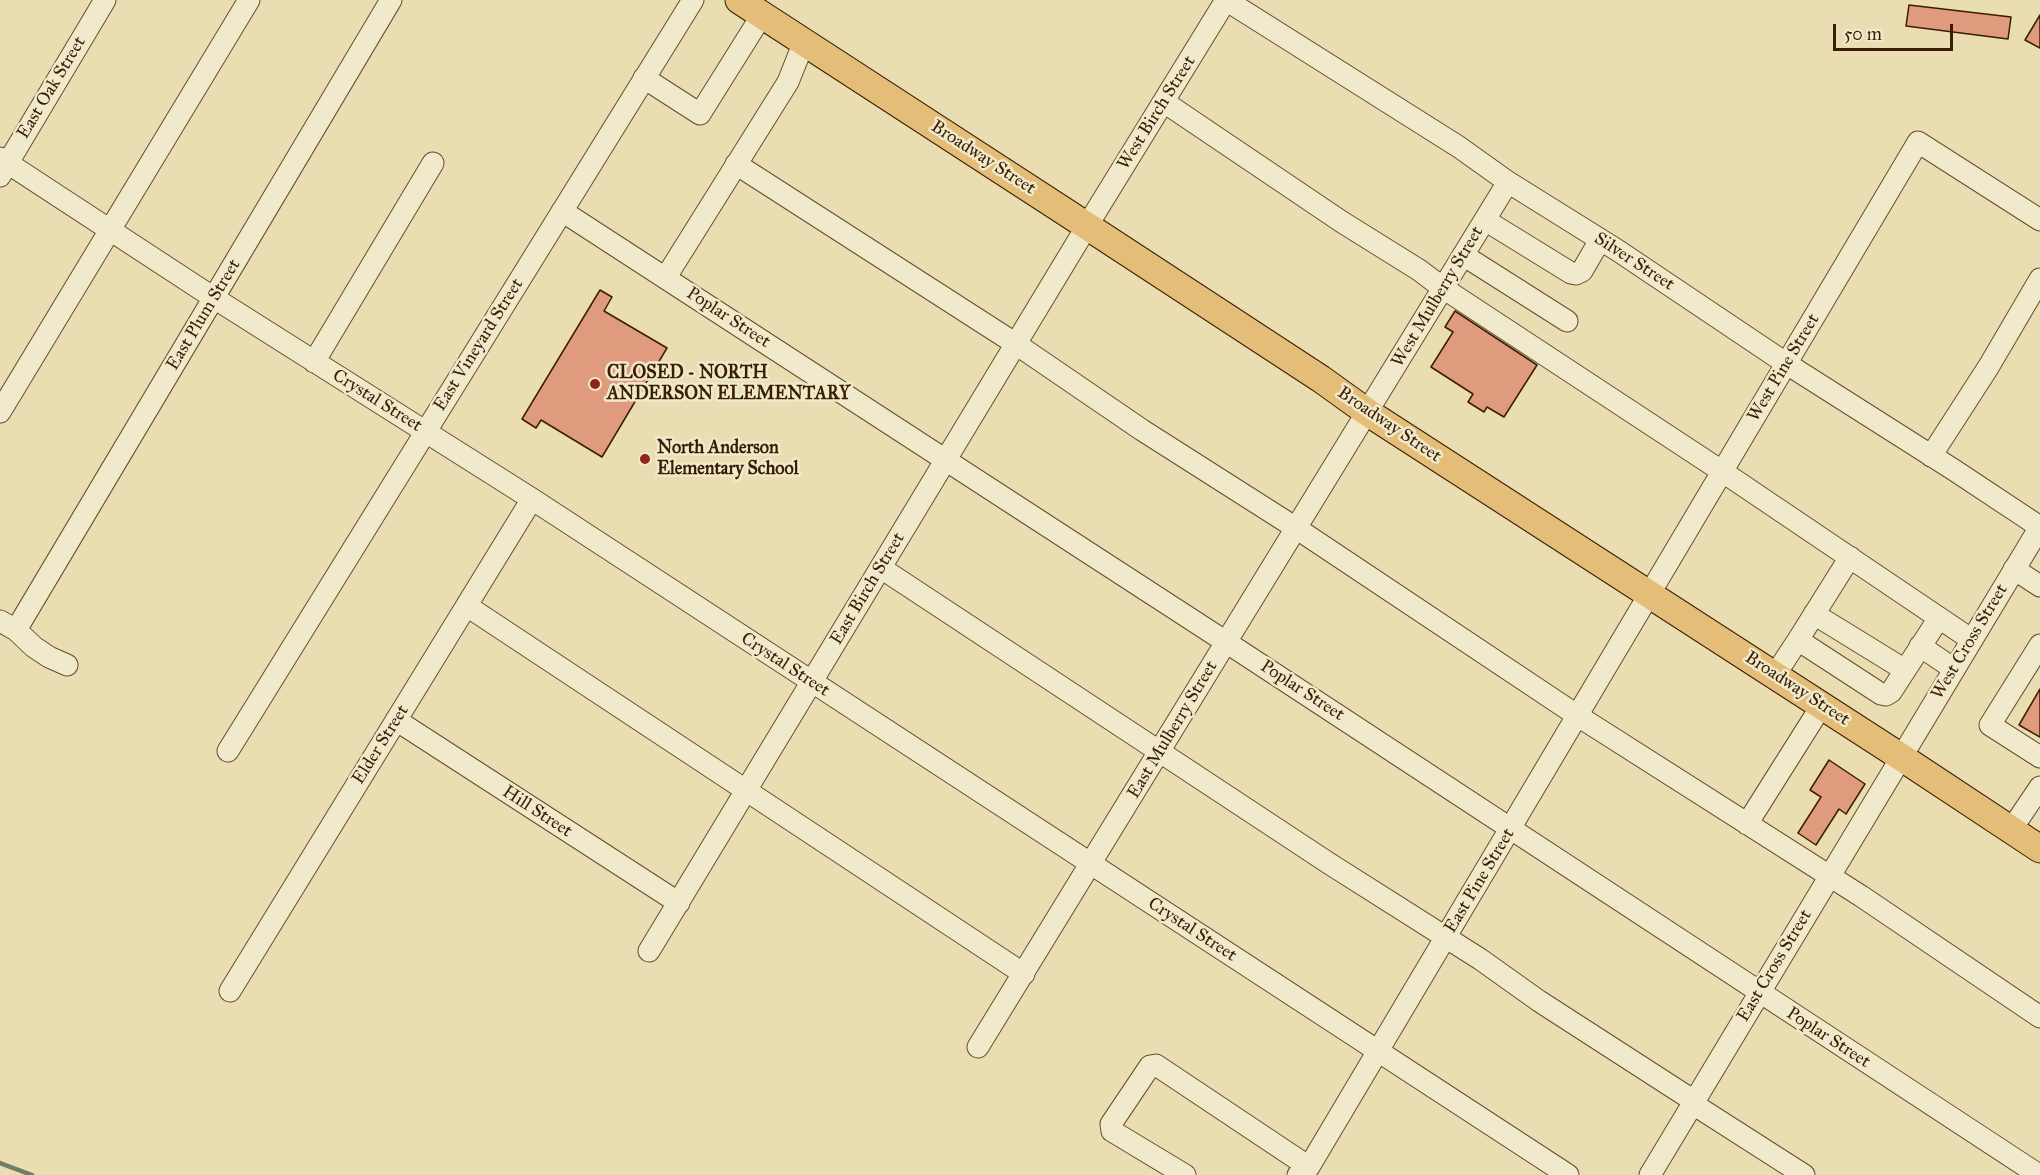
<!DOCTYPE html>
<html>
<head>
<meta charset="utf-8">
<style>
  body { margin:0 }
  #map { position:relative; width:2040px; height:1175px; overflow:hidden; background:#e9ddb1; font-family:"IM FELL Great Primer",serif }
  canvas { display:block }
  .scale { position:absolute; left:1833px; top:24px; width:120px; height:27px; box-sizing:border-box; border:3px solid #391e02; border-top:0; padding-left:8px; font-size:18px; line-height:21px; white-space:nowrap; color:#391e02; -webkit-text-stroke:4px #f1e9cc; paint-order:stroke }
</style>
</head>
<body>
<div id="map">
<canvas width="2040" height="1175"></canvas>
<div class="scale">50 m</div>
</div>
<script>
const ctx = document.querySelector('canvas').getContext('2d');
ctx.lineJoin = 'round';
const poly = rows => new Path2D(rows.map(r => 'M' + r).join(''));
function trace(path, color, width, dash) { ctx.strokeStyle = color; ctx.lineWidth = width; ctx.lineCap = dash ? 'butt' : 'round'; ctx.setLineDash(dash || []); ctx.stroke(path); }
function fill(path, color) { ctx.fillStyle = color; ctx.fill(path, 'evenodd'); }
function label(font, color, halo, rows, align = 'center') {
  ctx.font = font + ' "IM FELL Great Primer",serif'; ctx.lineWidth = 5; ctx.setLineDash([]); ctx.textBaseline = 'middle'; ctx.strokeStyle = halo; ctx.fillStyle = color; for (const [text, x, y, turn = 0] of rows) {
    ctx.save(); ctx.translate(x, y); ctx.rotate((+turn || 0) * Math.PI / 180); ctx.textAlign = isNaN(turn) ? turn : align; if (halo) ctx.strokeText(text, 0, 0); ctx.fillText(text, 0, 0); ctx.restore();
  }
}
trace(poly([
  [0,1163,32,1175]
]), '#717d67', 4.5);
const building = poly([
  [1909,5,2011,17,2008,39,1906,26,1909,5],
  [2040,15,2040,48,2025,40,2040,15],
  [600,290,612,297,604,311,667,348,602,457,541,420,536,428,522,419,600,290],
  [1455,311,1537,365,1504,417,1487,407,1484,412,1468,402,1473,394,1431,367,1453,332,1445,327,1455,311],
  [2040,689,2040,737,2019,725,2040,689],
  [1829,760,1865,784,1846,814,1839,809,1816,845,1798,833,1821,797,1810,790,1829,760]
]);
fill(building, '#e09b7f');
trace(building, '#391e02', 1.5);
const minor = poly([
  [1226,0,1459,147,1508,182,1617,250,1787,364,1954,470,2040,527],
  [644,78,700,114,762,15],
  [1164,102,1342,222,1419,270,1443,288,1723,472,1972,640],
  [0,158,214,298,532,499,1568,1175],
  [736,164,1016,344,1142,430,1296,528,1578,716,1861,896,2040,1017],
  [0,176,105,0],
  [562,211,1226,642,2039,1175],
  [1485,220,1571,273,1576,274,1582,271,1600,240],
  [1463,255,1567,321],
  [666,277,788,82,804,42],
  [314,362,433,163],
  [0,412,249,0],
  [1931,456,1989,366,2040,279],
  [1850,557,1798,640,1881,694,1886,695,1891,692,1939,618],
  [881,568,1330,864,1480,959,1539,1001,1694,1101],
  [2014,569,2040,586],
  [467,606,1024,974],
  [1814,614,1905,670],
  [0,621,16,630,34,647,49,657,67,665],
  [16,630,391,0],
  [2040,645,1990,725,2040,757],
  [1920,646,1954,669],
  [1775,675,1798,640],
  [396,720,679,903],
  [228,751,693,0],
  [1747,824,1822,705],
  [2011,830,2040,787],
  [649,951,1087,226,1226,0],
  [230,991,532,499],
  [978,1047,1508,182],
  [1693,1104,1804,1175],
  [1185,1175,1112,1131,1111,1124,1150,1066,1156,1065,1309,1167],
  [1298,1175,1309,1167,1918,142,2040,220],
  [1650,1175,2040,527]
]);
const major = poly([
  [739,0,1087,226,1321,379,1367,412,1901,757,2040,849]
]);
trace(minor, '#654e2e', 23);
trace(major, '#391e02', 29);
trace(minor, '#f1e9cc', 21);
trace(major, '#e4be78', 27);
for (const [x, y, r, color] of [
  [595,384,6,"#8f2418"],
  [645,459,6,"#8f2418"]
]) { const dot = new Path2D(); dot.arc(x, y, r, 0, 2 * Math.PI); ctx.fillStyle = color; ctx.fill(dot); trace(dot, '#f1e9cc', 2); }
label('18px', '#391e02', '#f1e9cc', [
  ["East Oak Street",52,88,-59],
  ["West Birch Street",1157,113,-58],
  ["Broadway Street",983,158,33],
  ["Silver Street",1634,262,33],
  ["West Mulberry Street",1438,297,-59],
  ["East Plum Street",204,315,-59],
  ["Poplar Street",728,318,33],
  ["East Vineyard Street",479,345,-58],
  ["West Pine Street",1784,368,-59],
  ["Crystal Street",377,401,32],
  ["Broadway Street",1389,425,34],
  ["East Birch Street",868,589,-59],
  ["West Cross Street",1970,642,-59],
  ["Crystal Street",785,665,33],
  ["Broadway Street",1797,689,33],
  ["Poplar Street",1302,691,33],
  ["East Mulberry Street",1173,730,-59],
  ["Elder Street",381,745,-58],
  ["Hill Street",537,812,33],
  ["East Pine Street",1480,881,-59],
  ["Crystal Street",1192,930,33],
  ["East Cross Street",1775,966,-59],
  ["Poplar Street",1828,1038,33]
]);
label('bold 18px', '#391e02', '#f1e9cc', [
  ["CLOSED - NORTH",607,374],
  ["ANDERSON ELEMENTARY",607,395],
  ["North Anderson",657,449],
  ["Elementary School",657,470]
], 'left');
</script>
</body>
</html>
